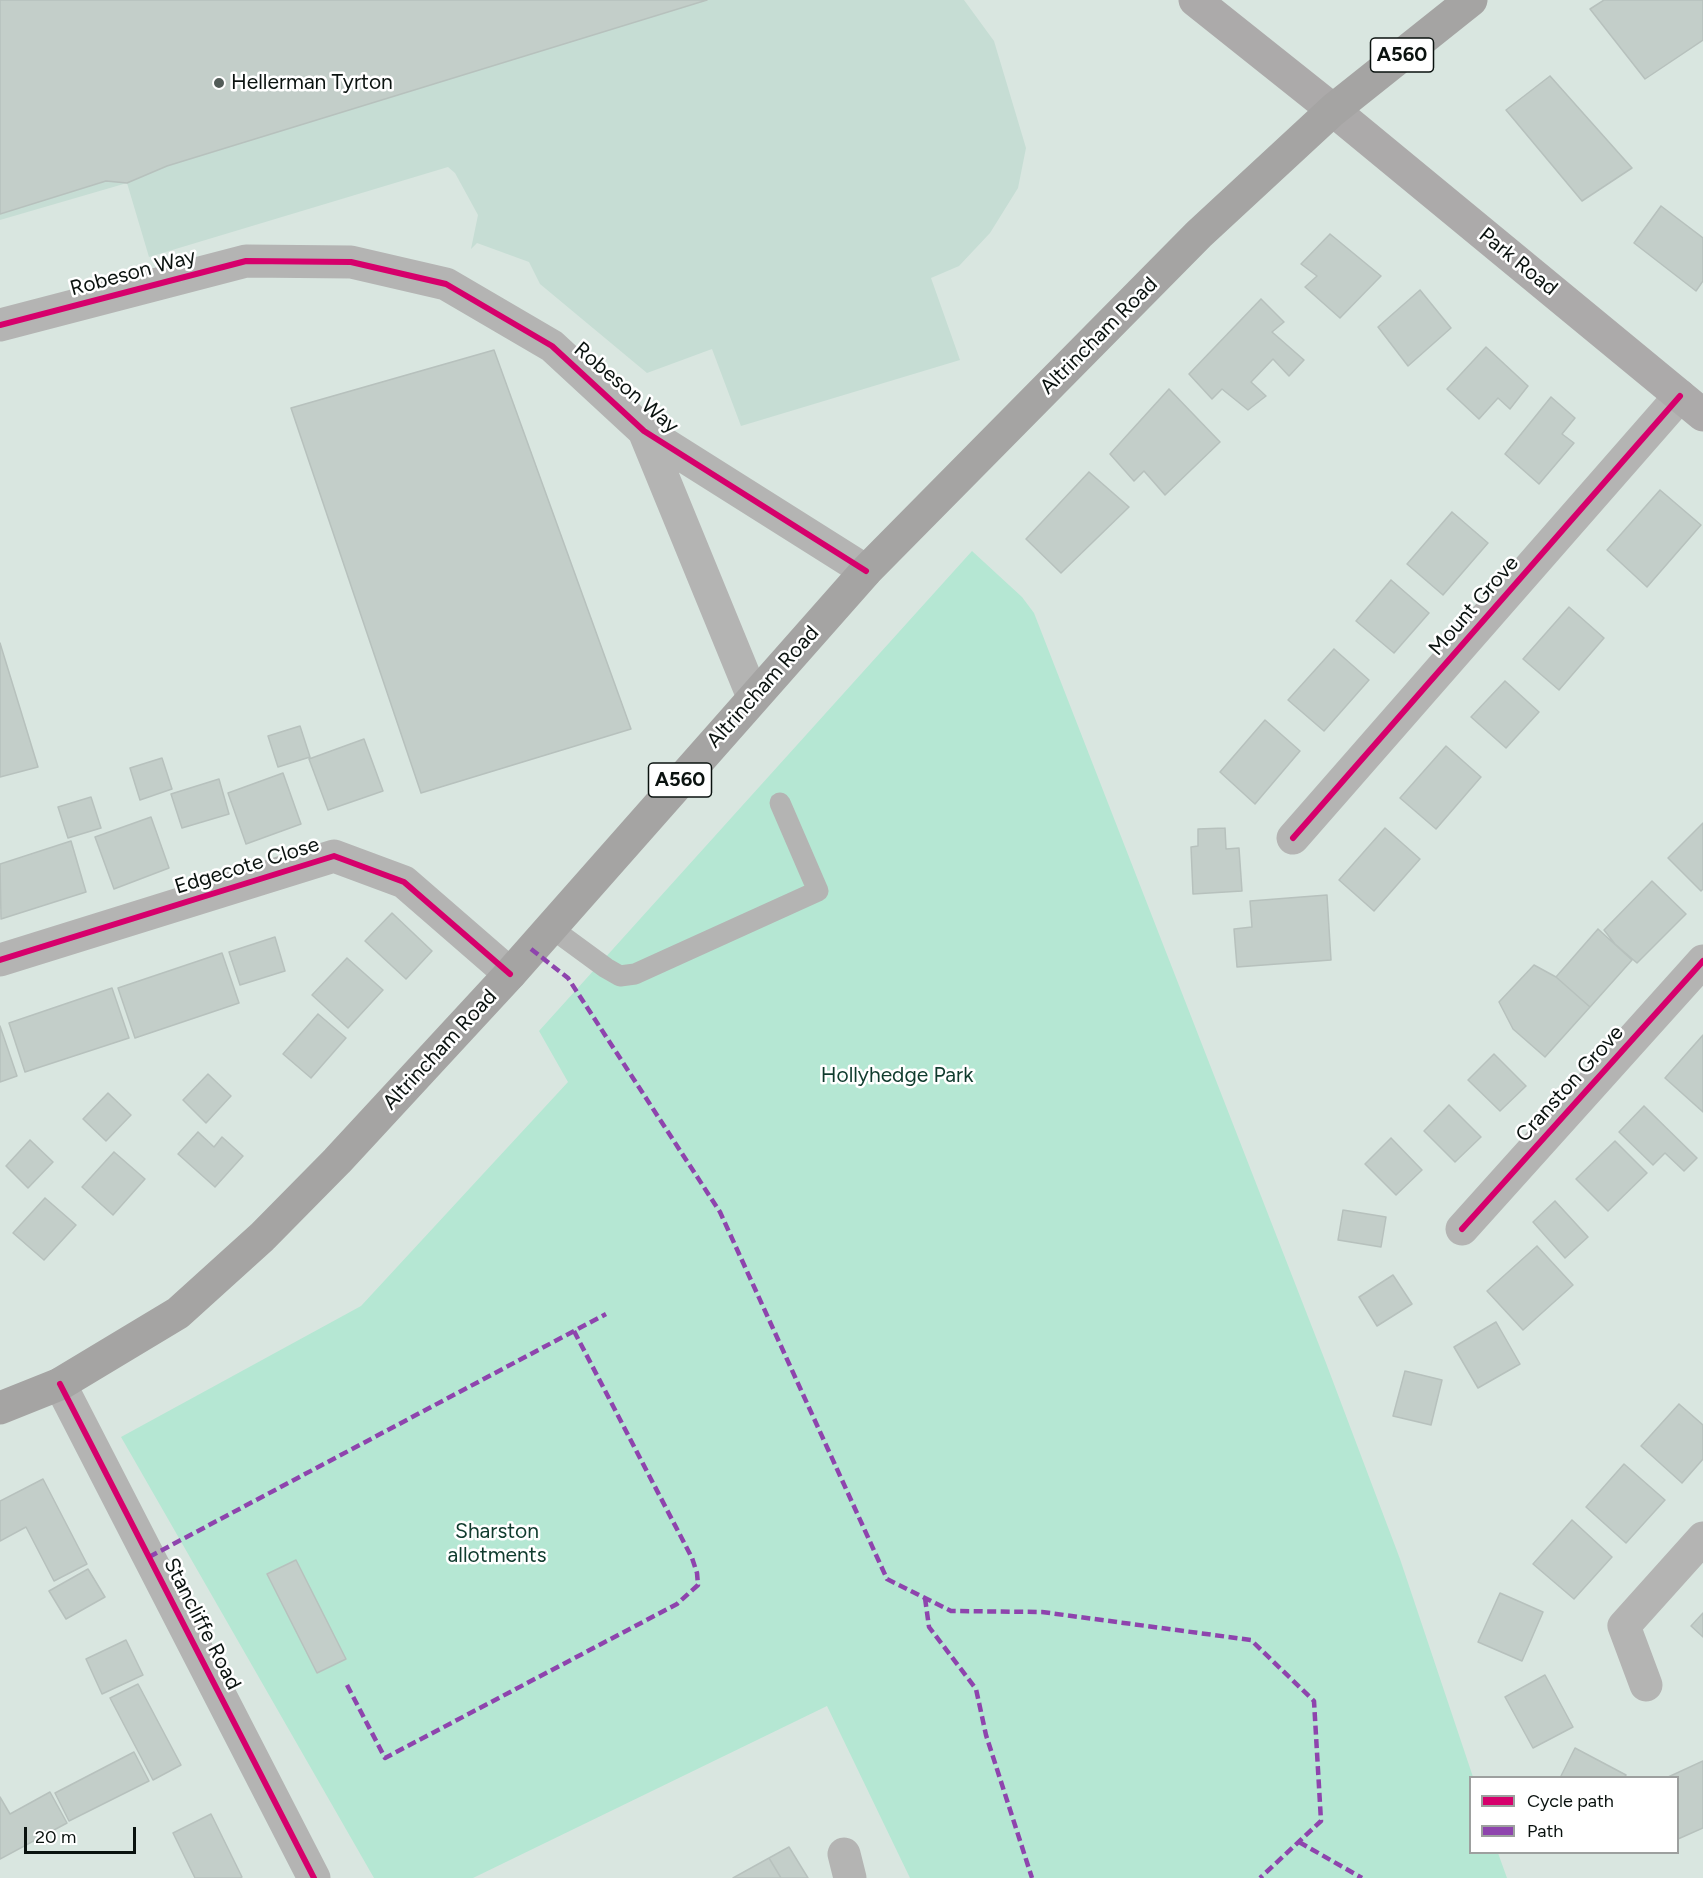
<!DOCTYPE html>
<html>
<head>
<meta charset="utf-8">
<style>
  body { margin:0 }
  #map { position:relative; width:1703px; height:1878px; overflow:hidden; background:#d9e6e0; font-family:Figtree,sans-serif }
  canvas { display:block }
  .legend { position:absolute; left:1469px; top:1776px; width:210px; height:78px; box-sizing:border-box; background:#fff; border:2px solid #9da09f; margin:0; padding:8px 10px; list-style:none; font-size:18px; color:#0a120f }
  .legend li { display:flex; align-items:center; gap:12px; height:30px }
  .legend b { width:30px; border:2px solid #9da09f }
  .scale { position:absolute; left:24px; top:1827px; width:112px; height:27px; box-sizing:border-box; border:3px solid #0a120f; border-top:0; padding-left:8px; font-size:18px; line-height:21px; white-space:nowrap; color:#0a120f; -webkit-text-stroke:4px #fff; paint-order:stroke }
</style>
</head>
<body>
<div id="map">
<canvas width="1703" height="1878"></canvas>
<ul class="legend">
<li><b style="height:8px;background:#d6006c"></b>Cycle path</li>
<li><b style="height:8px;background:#8e44ad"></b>Path</li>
</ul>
<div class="scale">20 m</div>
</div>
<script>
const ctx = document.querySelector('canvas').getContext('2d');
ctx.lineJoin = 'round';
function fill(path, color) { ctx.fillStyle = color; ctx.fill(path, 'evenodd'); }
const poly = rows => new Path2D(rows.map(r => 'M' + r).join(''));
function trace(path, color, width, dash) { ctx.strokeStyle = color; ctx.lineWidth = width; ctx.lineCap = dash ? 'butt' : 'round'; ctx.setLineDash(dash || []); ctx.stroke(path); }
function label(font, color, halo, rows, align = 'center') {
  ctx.font = font + ' Figtree,sans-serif'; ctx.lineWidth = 5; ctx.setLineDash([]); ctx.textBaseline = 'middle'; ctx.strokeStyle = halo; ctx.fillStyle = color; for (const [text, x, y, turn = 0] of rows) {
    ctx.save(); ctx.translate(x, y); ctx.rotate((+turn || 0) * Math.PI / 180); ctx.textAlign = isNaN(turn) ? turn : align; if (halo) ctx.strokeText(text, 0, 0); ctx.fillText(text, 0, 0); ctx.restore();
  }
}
fill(poly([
  [0,0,964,0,994,41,1026,148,1018,188,990,233,959,266,931,278,960,360,741,426,712,349,647,373,540,284,529,262,477,243,471,249,478,215,455,173,448,167,149,257,127,183,0,220]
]), '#c6ddd4');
fill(poly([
  [972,551,1022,597,1034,613,1326,1363,1400,1559,1473,1777,1470,1778,1470,1852,1498,1853,1507,1878,910,1878,827,1706,473,1878,374,1878,121,1437,361,1306,568,1082,539,1031]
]), '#b5e7d3');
const building = poly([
  [0,0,707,0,167,166,127,183,106,181,0,214,0,0],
  [1604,0,1703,0,1703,40,1645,79,1590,9,1604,0],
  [1550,76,1632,168,1582,201,1506,110,1550,76],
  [1661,206,1703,238,1703,281,1696,291,1634,243,1661,206],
  [1330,234,1381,276,1340,318,1305,287,1317,276,1301,264,1330,234],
  [1420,290,1451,328,1408,366,1378,327,1420,290],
  [1261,299,1284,322,1272,332,1304,360,1289,376,1273,359,1251,382,1266,396,1248,410,1222,389,1212,399,1189,374,1261,299],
  [1486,347,1528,386,1510,409,1498,398,1479,419,1447,389,1486,347],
  [494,350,631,729,421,793,291,408,494,350],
  [1169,389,1220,442,1165,495,1144,471,1134,481,1110,454,1169,389],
  [1551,397,1575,418,1562,434,1574,443,1539,484,1505,454,1551,397],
  [1089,472,1129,507,1061,573,1026,539,1089,472],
  [1660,490,1701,525,1647,587,1607,550,1660,490],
  [1452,512,1488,543,1443,595,1407,564,1452,512],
  [1391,580,1429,613,1394,653,1356,621,1391,580],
  [1569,607,1604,638,1559,690,1523,659,1569,607],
  [0,643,38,767,0,777,0,643],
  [1334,649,1369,680,1324,731,1288,700,1334,649],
  [1505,681,1539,712,1506,748,1471,717,1505,681],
  [1265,720,1300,751,1255,804,1220,772,1265,720],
  [300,726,310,757,278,767,268,736,300,726],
  [364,739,383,791,328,810,309,759,364,739],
  [1446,746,1481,777,1436,829,1400,798,1446,746],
  [162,758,172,789,140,800,130,768,162,758],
  [283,773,301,824,246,844,228,793,283,773],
  [219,779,229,814,182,828,171,794,219,779],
  [91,797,101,828,68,838,58,807,91,797],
  [151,817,169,868,114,889,95,837,151,817],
  [1703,823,1703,889,1701,891,1668,858,1703,823],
  [1225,828,1226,849,1239,848,1242,891,1193,894,1191,847,1198,846,1198,829,1225,828],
  [1385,828,1420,859,1374,911,1339,880,1385,828],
  [71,841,86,892,1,919,0,864,71,841],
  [1652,881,1686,914,1637,963,1615,944,1604,930,1652,881],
  [1327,895,1331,960,1237,967,1234,929,1252,927,1250,901,1327,895],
  [392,913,432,951,406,979,365,941,392,913],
  [1598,929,1632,960,1590,1007,1556,977,1598,929],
  [275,937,285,971,240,985,229,952,275,937],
  [222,953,239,1003,135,1038,118,988,222,953],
  [347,958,383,990,348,1028,312,995,347,958],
  [1534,965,1556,977,1590,1007,1545,1057,1513,1029,1499,1002,1534,965],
  [112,988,129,1038,25,1072,9,1023,112,988],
  [318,1014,346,1038,311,1078,283,1054,318,1014],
  [0,1026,17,1076,0,1082,0,1026],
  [1703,1035,1703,1112,1665,1078,1703,1035],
  [1494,1054,1526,1086,1500,1111,1468,1080,1494,1054],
  [208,1074,231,1096,206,1123,183,1100,208,1074],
  [108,1093,131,1115,106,1141,83,1119,108,1093],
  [1449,1105,1481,1137,1455,1162,1424,1131,1449,1105],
  [1644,1106,1697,1158,1684,1171,1665,1153,1653,1165,1619,1132,1644,1106],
  [198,1132,214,1147,222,1137,243,1156,215,1187,178,1154,198,1132],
  [1391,1138,1422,1170,1396,1195,1365,1164,1391,1138],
  [30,1140,53,1162,28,1188,6,1166,30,1140],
  [1615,1141,1647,1173,1608,1211,1576,1179,1615,1141],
  [114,1152,145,1179,113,1215,82,1187,114,1152],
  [45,1198,76,1225,44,1260,13,1233,45,1198],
  [1555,1201,1588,1237,1565,1258,1533,1222,1555,1201],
  [1343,1210,1386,1217,1381,1247,1338,1240,1343,1210],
  [1537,1246,1573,1285,1523,1330,1487,1291,1537,1246],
  [1393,1275,1412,1304,1377,1326,1359,1297,1393,1275],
  [1496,1322,1520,1364,1478,1388,1454,1347,1496,1322],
  [1405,1371,1442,1380,1431,1425,1393,1416,1405,1371],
  [1679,1404,1703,1425,1703,1459,1682,1483,1641,1446,1679,1404],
  [1624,1464,1665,1500,1626,1543,1586,1507,1624,1464],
  [43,1479,87,1564,54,1581,26,1527,0,1541,0,1501,43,1479],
  [1572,1520,1612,1557,1574,1599,1533,1564,1572,1520],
  [296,1560,346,1659,317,1673,267,1574,296,1560],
  [88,1569,105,1597,66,1619,49,1591,88,1569],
  [1500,1593,1543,1612,1522,1661,1478,1642,1500,1593],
  [1703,1613,1703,1637,1691,1626,1703,1613],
  [126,1640,143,1675,102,1694,86,1659,126,1640],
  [1545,1675,1573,1727,1533,1748,1505,1697,1545,1675],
  [138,1684,181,1765,153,1780,110,1698,138,1684],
  [1575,1748,1626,1775,1624,1778,1560,1778,1575,1748],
  [134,1752,149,1781,69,1821,55,1793,134,1752],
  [1703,1761,1703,1828,1678,1839,1678,1778,1666,1778,1703,1761],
  [50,1792,67,1823,0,1859,0,1797,10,1814,50,1792],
  [211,1814,242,1877,240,1878,195,1878,173,1833,211,1814],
  [789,1847,808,1878,781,1878,769,1858,789,1847],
  [769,1858,781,1878,733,1878,769,1858]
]);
fill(building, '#c3cec9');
trace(building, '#b7c1bd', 1.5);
trace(poly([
  [550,927,606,968,620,976,635,974,818,891,780,803]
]), '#b4b4b3', 21);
trace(poly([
  [0,325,246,261,351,262,446,284,552,346,644,431,866,571],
  [644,431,753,697],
  [1293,838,1680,396],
  [0,960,334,856,404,882,510,974],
  [1462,1229,1703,961],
  [60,1384,314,1878],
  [1646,1685,1624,1626,1703,1538],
  [844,1854,850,1878]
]), '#b4b4b3', 33);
trace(poly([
  [1195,0,1333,110,1703,415]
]), '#acaaaa', 33);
trace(poly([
  [0,1408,60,1384,178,1313,262,1237,337,1161,510,974,866,571,1199,234,1333,110,1471,0]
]), '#a5a4a3', 33);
trace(poly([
  [531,949,568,978,720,1212,887,1579,951,1611,1042,1612,1251,1640,1314,1701,1321,1821,1260,1878],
  [149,1557,606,1314],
  [925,1598,929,1627,976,1689,986,1735,1032,1878],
  [347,1685,385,1758,677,1604,698,1585,697,1573,692,1558,574,1331],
  [1299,1842,1362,1878]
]), '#8e44ad', 4.5, [9, 4.5]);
trace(poly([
  [0,325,246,261,351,262,446,284,552,346,644,431,866,571],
  [1293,838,1680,396],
  [0,960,334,856,404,882,510,974],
  [1462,1229,1703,961],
  [60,1384,314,1878]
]), '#d6006c', 6);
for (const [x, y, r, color] of [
  [219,83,6,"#525c58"]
]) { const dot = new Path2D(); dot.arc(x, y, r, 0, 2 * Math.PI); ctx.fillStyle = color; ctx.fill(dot); trace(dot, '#fff', 2); }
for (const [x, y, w] of [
  [1402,55,63],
  [680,780,63]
]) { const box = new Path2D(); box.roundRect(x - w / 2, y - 17, w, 34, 4.5); ctx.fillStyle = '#fff'; ctx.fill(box); trace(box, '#0a120f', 1.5); }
label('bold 20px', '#0a120f', null, [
  ["A560",1402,55],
  ["A560",680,780]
]);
label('21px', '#0a120f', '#fff', [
  ["Hellerman Tyrton",231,83]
], 'left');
label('21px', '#0a120f', '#fff', [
  ["Park Road",1518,262,39],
  ["Robeson Way",133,273,-15],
  ["Altrincham Road",1099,336,-45],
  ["Robeson Way",626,388,40],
  ["Mount Grove",1474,606,-49],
  ["Altrincham Road",763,687,-48],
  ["Edgecote Close",247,866,-17],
  ["Altrincham Road",440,1050,-47],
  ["Cranston Grove",1570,1084,-48],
  ["Stancliffe Road",202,1624,63]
]);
label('21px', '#0f3b2d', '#fff', [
  ["Hollyhedge Park",897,1076],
  ["Sharston",497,1532],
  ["allotments",497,1556]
]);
</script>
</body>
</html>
